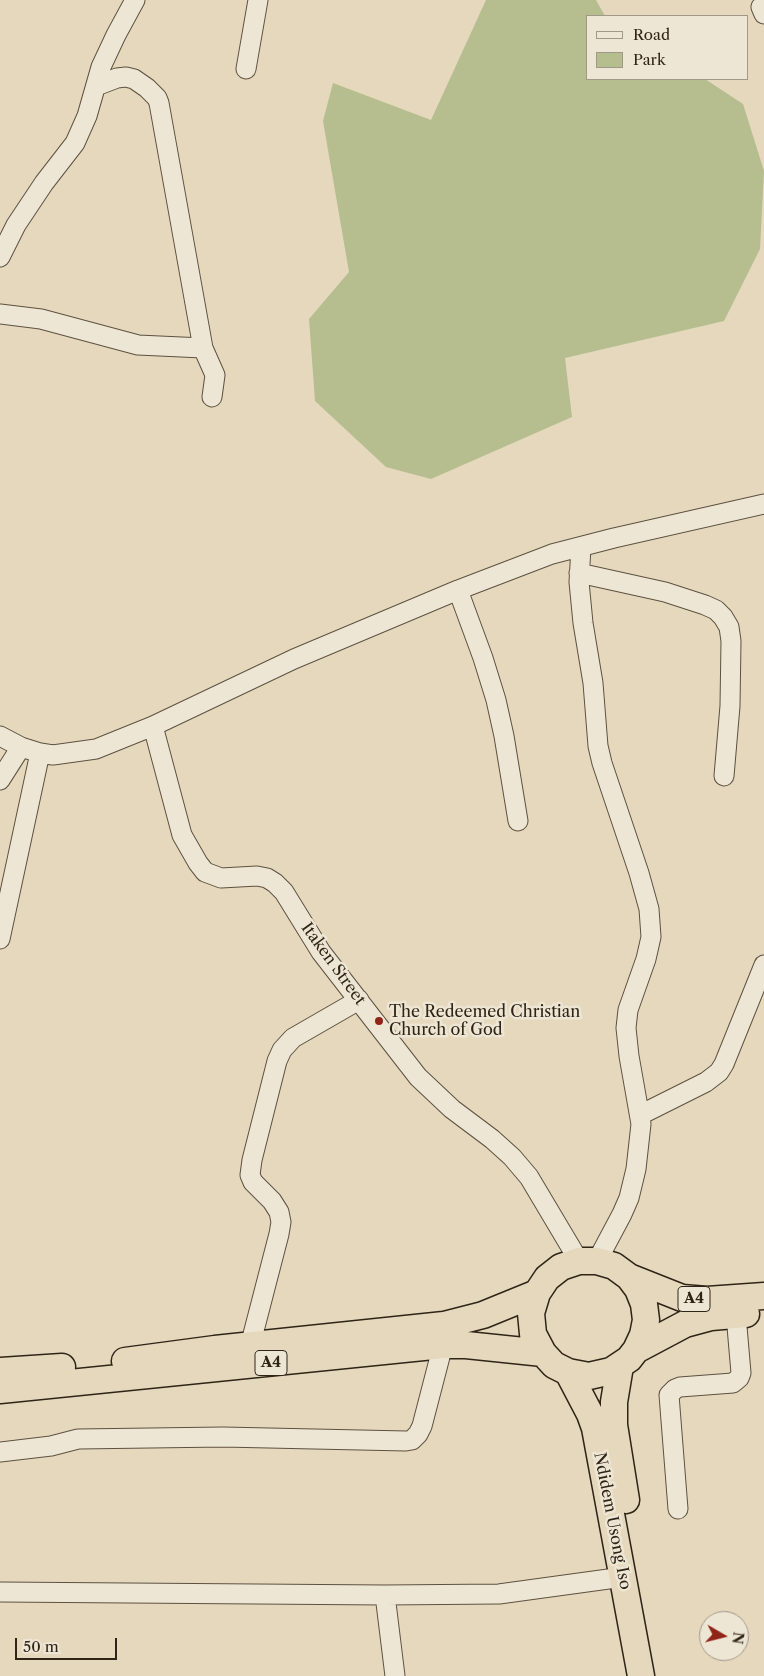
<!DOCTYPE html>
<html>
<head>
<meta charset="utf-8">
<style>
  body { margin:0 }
  #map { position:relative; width:764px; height:1676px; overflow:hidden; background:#e5d8bd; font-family:"Libre Caslon Text",serif }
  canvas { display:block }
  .legend { position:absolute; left:586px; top:15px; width:162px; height:65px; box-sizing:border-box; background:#eee6d4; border:1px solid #a29888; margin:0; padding:6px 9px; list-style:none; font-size:15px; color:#302417 }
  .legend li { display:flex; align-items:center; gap:10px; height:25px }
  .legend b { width:25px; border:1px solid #a29888 }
  .north { position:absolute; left:699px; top:1611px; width:50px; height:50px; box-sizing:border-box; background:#eee6d4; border:1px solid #a29888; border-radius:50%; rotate:98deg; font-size:14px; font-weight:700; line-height:20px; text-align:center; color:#302417 }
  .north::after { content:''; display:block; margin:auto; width:18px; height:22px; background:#8f2418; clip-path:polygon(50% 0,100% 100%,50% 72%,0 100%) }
  .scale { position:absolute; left:15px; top:1638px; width:102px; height:22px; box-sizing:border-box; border:2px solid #302417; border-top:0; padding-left:6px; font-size:15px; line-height:18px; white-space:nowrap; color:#302417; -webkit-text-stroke:4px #eee6d4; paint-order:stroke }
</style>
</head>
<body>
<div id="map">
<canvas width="764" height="1676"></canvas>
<ul class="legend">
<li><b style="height:6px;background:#eee6d4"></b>Road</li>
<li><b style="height:14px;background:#b6be90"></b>Park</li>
</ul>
<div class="north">N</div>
<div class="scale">50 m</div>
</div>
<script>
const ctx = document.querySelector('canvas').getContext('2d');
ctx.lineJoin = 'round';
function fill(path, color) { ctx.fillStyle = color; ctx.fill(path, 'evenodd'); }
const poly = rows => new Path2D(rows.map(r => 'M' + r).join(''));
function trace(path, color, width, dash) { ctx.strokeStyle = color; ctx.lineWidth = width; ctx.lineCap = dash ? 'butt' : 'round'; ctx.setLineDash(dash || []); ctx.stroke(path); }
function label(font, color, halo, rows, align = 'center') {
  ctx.font = font + ' "Libre Caslon Text",serif'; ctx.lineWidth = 5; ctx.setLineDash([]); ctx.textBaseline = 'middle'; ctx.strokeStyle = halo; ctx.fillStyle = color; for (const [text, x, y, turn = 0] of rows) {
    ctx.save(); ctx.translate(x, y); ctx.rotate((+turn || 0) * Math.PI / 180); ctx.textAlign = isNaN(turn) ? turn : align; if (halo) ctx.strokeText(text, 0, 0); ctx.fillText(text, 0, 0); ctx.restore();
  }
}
fill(poly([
  [486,0,596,0,605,16,588,16,588,79,705,79,743,104,764,171,760,249,724,321,565,358,572,417,431,479,386,467,315,401,309,319,349,272,323,121,333,83,431,120]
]), '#b6be90');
const minor = poly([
  [761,7,764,14],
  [246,69,258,0],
  [96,86,117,78,126,77,134,79,147,88,157,98,159,103,203,348,215,375,212,397],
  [0,257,16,225,44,183,75,143,87,116,101,67,116,35,135,0],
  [0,314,41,319,138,345,203,348],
  [581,547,579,582,583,623,593,683,598,746,602,763,639,873,649,909,651,937,646,959,628,1010,626,1028,629,1056,641,1124,636,1169,629,1198,622,1214,597,1261],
  [579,573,665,592,705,605,716,610,723,617,729,627,731,641,730,706,724,776],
  [458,590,483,658,496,700,504,736,518,821],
  [153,726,182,835,198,863,205,872,221,878,257,876,267,878,275,883,284,892,321,952,418,1077,452,1109,492,1139,512,1157,529,1177,579,1261],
  [0,736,21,747,40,753,53,755,96,749,153,726,294,659,458,590,552,554,614,538,764,504],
  [0,780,21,747],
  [0,939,40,753],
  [640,1115,706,1082,719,1072,724,1064,764,965],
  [250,1346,279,1234,281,1222,279,1212,272,1201,253,1182,250,1175,252,1160,277,1061,282,1050,293,1038,359,1000],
  [0,1452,51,1446,78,1439,223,1437,406,1441,412,1440,418,1434,422,1426,443,1345],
  [678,1509,669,1395,675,1389,680,1387,733,1383,739,1378,741,1373,736,1315],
  [0,1592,385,1595,499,1594,623,1577],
  [385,1595,395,1676]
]);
const highway = poly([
  [629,1277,638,1289,644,1304,646,1320,643,1335,636,1350,629,1359,611,1371,589,1376,568,1372,554,1365,543,1353,533,1334,531,1313,537,1293,547,1278,561,1267,579,1261,597,1261,614,1266,629,1277,682,1298,707,1300,764,1296],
  [636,1350,685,1324,711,1317,746,1314],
  [125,1361,215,1349,444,1325,483,1315,537,1293],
  [620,1366,614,1402,614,1425,626,1500],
  [0,1371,62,1367],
  [568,1372,590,1414,595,1428,641,1676],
  [0,1390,443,1345,466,1345,543,1353]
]);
trace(minor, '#5d5140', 21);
trace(highway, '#302417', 29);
trace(minor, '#eee6d4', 19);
trace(highway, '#e5d8bd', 26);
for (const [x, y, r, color] of [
  [379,1021,5,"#8f2418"]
]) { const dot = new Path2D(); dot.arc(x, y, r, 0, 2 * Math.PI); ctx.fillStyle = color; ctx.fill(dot); trace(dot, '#eee6d4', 2); }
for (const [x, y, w] of [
  [694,1299,32],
  [271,1363,32]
]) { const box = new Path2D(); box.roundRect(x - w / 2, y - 12.5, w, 25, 4); ctx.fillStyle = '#eee6d4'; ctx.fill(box); trace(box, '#302417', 1); }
label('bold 15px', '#302417', null, [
  ["A4",694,1299],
  ["A4",271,1363]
]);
label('16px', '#302417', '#eee6d4', [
  ["Itaken Street",333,964,54],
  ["Ndidem Usong Iso",612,1521,79]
]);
label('16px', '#302417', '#eee6d4', [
  ["The Redeemed Christian",389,1012],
  ["Church of God",389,1030]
], 'left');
</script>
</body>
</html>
